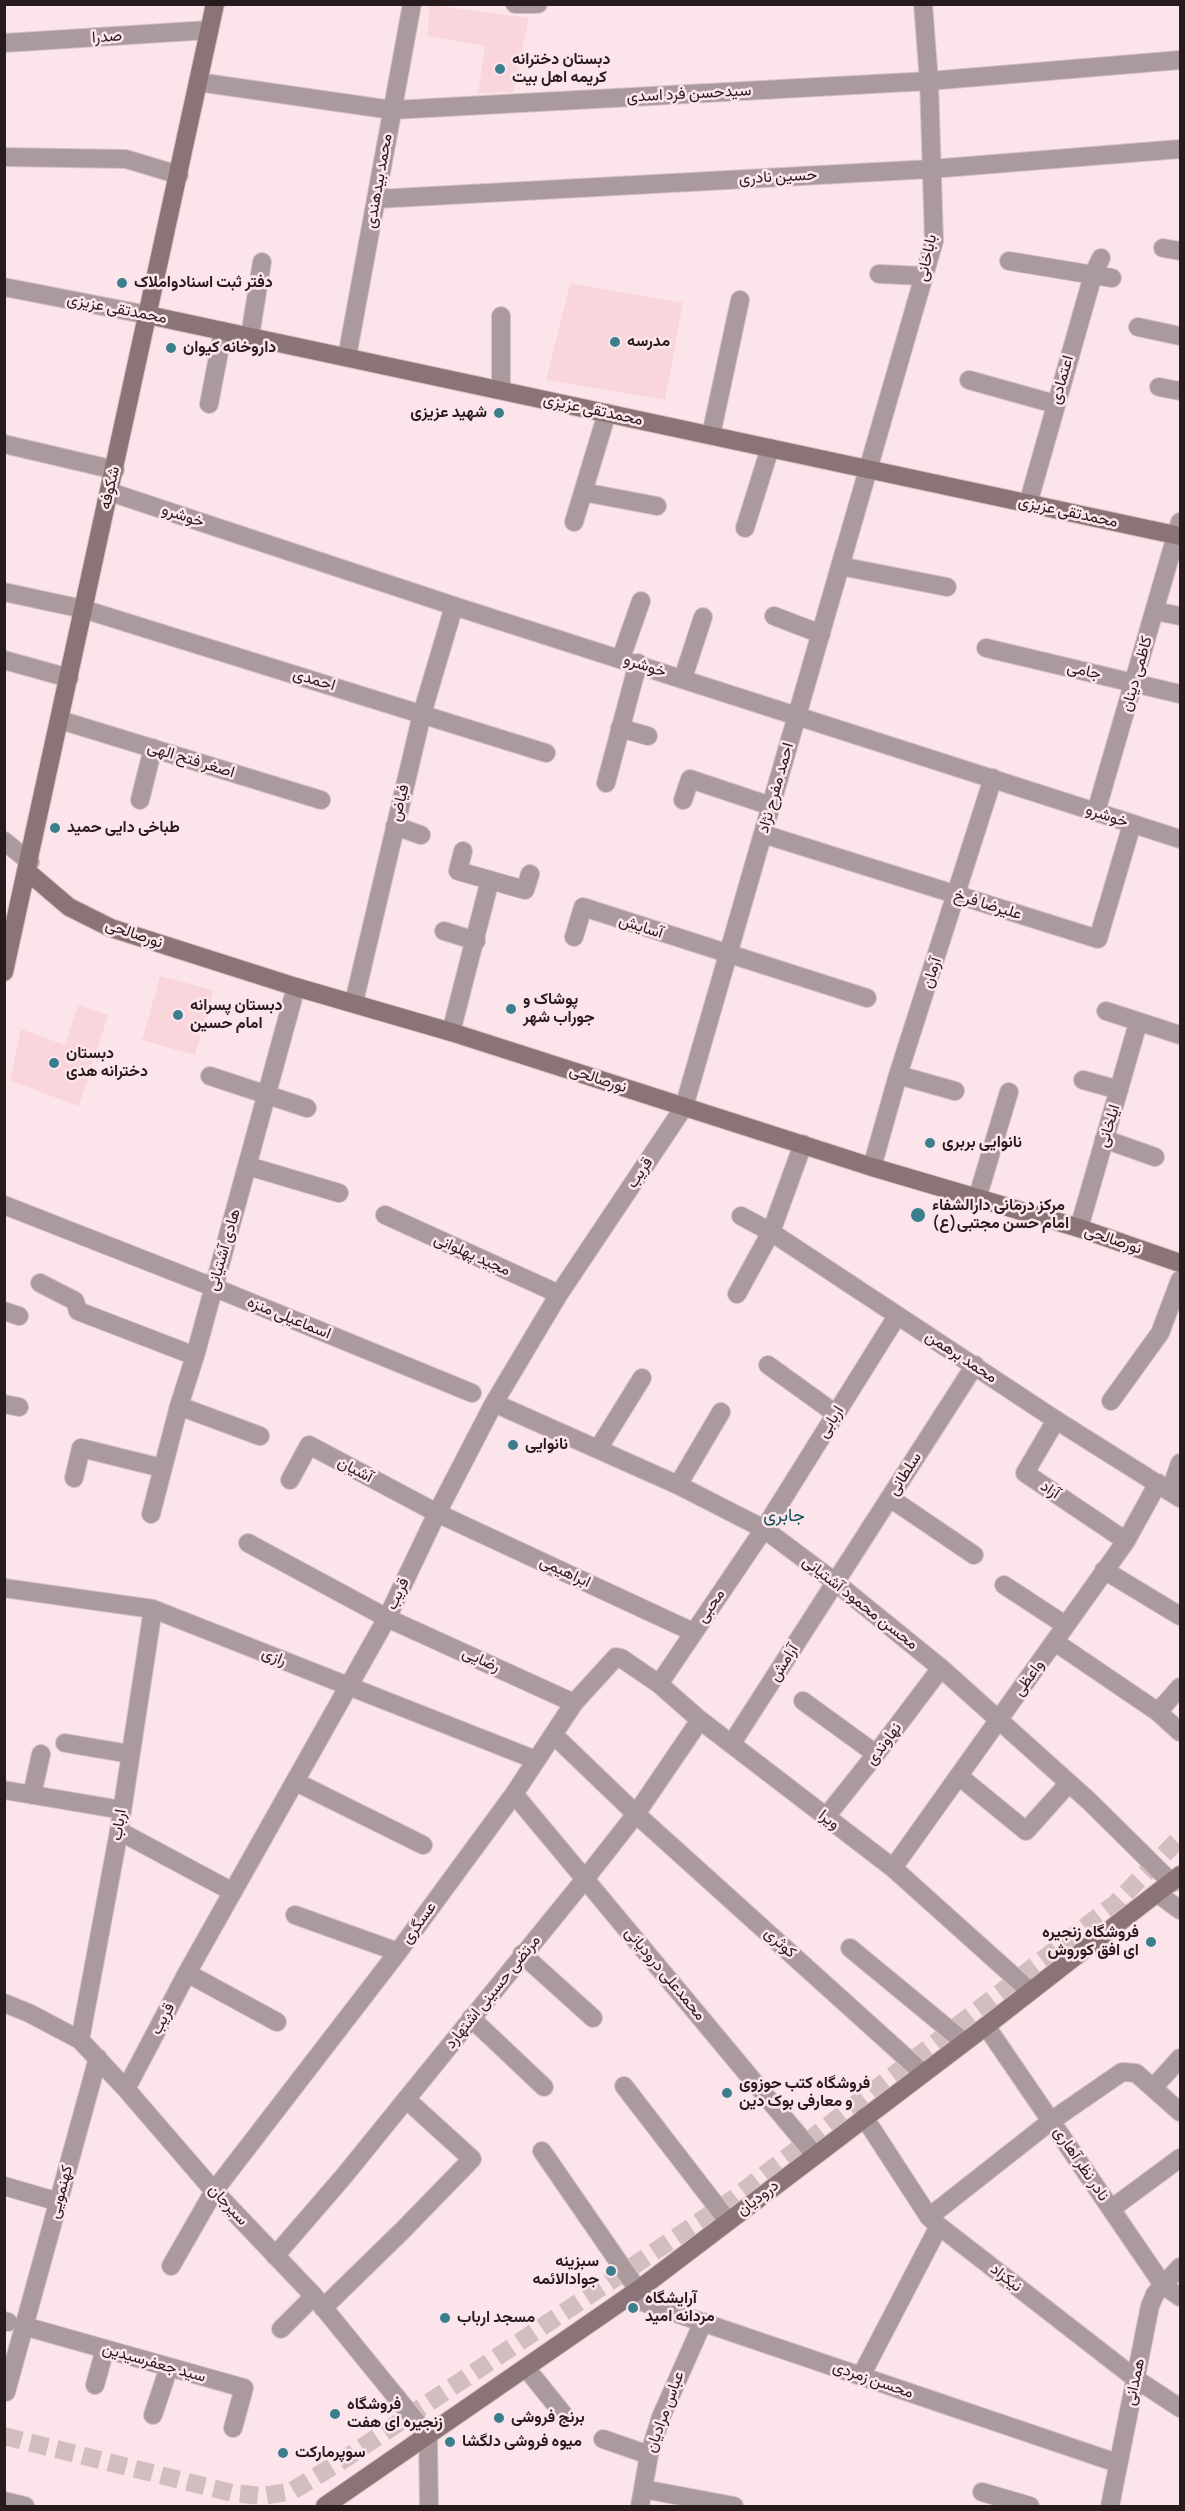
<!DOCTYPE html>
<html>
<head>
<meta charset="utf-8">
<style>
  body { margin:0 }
  #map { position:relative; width:1185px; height:2511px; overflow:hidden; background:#fce5ea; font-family:Manrope,sans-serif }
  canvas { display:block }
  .frame { position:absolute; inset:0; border:6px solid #281b1e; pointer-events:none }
</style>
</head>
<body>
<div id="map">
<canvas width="1185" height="2511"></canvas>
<div class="frame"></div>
</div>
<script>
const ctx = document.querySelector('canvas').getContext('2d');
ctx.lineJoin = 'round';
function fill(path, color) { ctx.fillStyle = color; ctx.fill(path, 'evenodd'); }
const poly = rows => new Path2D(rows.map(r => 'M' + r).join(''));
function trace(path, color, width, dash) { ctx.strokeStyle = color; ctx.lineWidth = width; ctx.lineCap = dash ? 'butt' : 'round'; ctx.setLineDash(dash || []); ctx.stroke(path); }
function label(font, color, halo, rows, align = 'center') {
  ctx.font = font + ' Manrope,Vazirmatn,sans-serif'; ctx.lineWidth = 5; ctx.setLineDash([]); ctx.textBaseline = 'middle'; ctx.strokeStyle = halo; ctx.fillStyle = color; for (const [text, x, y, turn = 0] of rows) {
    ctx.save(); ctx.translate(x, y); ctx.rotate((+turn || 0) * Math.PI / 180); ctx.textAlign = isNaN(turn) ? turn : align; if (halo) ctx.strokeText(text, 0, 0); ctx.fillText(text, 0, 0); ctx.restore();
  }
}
fill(poly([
  [430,5,529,18,513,92,478,93,485,46,427,36],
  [570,283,683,303,665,400,546,380],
  [160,976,213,990,195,1055,142,1040],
  [78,1005,108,1015,79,1106,10,1081,21,1029,65,1045]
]), '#f9d5dc');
trace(poly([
  [4,2436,232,2493,263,2496,292,2491,340,2462,733,2199,1116,1903,1180,1838]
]), '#d2bdc1', 18, [18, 9]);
const street = poly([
  [515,4,538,4],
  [4,43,209,30],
  [198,82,392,110,929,81,1180,60],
  [4,157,126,159,179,175],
  [376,199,931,169,1180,149],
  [1163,248,1180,251],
  [1009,261,1112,278],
  [879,274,924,276],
  [4,287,148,315],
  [501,316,501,390],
  [1138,327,1180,336],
  [250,336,262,262],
  [347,357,412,4],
  [969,380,1055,404],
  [1159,387,1180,391],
  [209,404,223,331],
  [711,435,740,300],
  [4,444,115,470],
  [110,492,454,606,1180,839],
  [583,492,657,506],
  [1028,504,1093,275,1101,258],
  [574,522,607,413],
  [745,528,770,448],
  [840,566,947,587],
  [4,592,83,609,546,753],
  [1155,611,1180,616],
  [774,616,821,634],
  [986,648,1180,694],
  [621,658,641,601],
  [4,660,69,678],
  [683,678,703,617],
  [60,720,321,800],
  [620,728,648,736],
  [606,783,638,663],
  [140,800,153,748],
  [683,800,690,779,771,806],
  [1096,812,1180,522],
  [395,826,421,835],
  [763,834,1098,939,1132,824],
  [4,841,30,862],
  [463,851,458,871,525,890,530,874],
  [444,931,476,941],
  [574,937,583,907,867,998],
  [354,1002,422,714,454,606],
  [1106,1011,1180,1035],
  [451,1032,490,880],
  [898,1075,955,1091],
  [210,1076,307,1108],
  [1083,1080,1119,1090],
  [1104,1139,1155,1157],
  [248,1166,339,1193],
  [872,1167,898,1075,993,778],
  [977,1199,1009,1092],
  [4,1205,213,1287,472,1393],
  [385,1215,559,1294],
  [741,1216,771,1232,1056,1420,1180,1498],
  [1079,1228,1138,1023],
  [40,1283,75,1301,78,1311,195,1356],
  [737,1294,771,1232,803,1144],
  [4,1311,19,1316],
  [768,1365,836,1414],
  [1111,1401,1160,1333,1180,1280],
  [494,1403,678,1485,764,1529,835,1582,941,1668,1089,1801,1172,1883],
  [4,1404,19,1407],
  [179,1406,260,1436],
  [1056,1420,1025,1473,1126,1541],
  [598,1449,642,1378],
  [74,1478,81,1448,162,1468],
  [290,1480,309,1445,437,1513,693,1632],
  [678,1485,721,1412],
  [1170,1492,1180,1463],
  [890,1498,974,1555],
  [151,1514,179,1406,195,1356,296,987],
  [248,1543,387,1618,574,1703],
  [1104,1570,1180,1616],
  [1004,1585,1065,1625],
  [4,1588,153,1609,536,1760],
  [1055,1642,1158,1712,1180,1732],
  [659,1684,764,1529,897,1316],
  [803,1701,876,1754],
  [1158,1712,1180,1687],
  [560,1741,636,1814,923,2073],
  [65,1743,130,1754],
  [732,1743,975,1365],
  [960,1777,1026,1831,1068,1784],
  [296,1782,423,1845],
  [4,1790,122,1810],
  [514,1794,815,2155],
  [32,1795,41,1754],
  [825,1818,876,1754,941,1668],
  [119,1831,233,1892],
  [893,1868,1126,1541,1158,1483],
  [1158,1894,1180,1910],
  [295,1915,398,1952],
  [850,1948,964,2042],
  [522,1954,593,2018],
  [187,1973,277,2022],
  [4,2003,29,2013,80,2040,126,2089,214,2191,314,2296,428,2436,429,2506],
  [471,2018,544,2087],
  [986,2026,1163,2285,1180,2297],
  [80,2040,119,1831,153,1609],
  [624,2086,728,2221],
  [1153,2088,1180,2058],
  [126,2089,187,1973,387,1618,437,1513,494,1403,559,1294,684,1107,934,241,929,81,923,4],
  [864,2117,929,2217,939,2226,1136,2379,1180,2408],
  [542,2151,638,2290],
  [4,2186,59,2202],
  [1111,2209,1180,2158],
  [929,2217,1051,2121,1122,2072,1136,2073,1180,2112],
  [275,2256,344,2176,585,1879,636,1814,700,1720],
  [171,2266,214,2191,398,1952,514,1794,574,1703,616,1657,621,1658,659,1684,700,1720,893,1868,1030,1991],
  [628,2297,1117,2463],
  [323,2308,403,2230,472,2159,406,2099],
  [4,2321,8,2322],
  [24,2326,244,2388,233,2428],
  [281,2329,314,2296],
  [526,2368,564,2415],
  [861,2376,939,2226],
  [95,2385,105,2349],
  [6,2392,98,2058],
  [153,2415,169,2367],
  [603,2439,649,2455],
  [643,2489,734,2506],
  [982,2492,1030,2506],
  [4,2501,25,2506],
  [640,2506,649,2455,661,2417,703,2322],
  [1110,2506,1150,2306,1155,2294,1180,2267]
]);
const secondary = poly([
  [148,315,1180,536],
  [28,872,69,907,111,928,296,987,451,1032,872,1167,1079,1228,1180,1263],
  [4,972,215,4],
  [325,2506,638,2290,986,2026,1180,1875]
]);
trace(street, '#d6c1c5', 20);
trace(secondary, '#d6c1c5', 20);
trace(street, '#aa9a9e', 18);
trace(secondary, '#8a7478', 18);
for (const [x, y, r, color] of [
  [500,69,6,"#3b7f8e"],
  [122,283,6,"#3b7f8e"],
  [615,342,6,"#3b7f8e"],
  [171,348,6,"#3b7f8e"],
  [499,413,6,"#3b7f8e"],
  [55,828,6,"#3b7f8e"],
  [511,1009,6,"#3b7f8e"],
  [178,1015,6,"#3b7f8e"],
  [54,1063,6,"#3b7f8e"],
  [930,1143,6,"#3b7f8e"],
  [918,1215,8,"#3b7f8e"],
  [513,1445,6,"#3b7f8e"],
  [1151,1942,6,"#3b7f8e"],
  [727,2093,6,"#3b7f8e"],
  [611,2271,6,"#3b7f8e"],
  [633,2308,6,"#3b7f8e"],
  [445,2318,6,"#3b7f8e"],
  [335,2414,6,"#3b7f8e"],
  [499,2418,6,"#3b7f8e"],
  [450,2442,6,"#3b7f8e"],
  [283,2453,6,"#3b7f8e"]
]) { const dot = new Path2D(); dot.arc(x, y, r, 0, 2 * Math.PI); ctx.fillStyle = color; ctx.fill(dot); trace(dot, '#fce5ea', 2); }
label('16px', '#281b1e', '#fce5ea', [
  ["صدرا",107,37,-4],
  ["سیدحسن فرد اسدی",689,94,-3],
  ["حسین نادری",778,177,-3],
  ["محمد بیدهندی",379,181,-80],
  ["باباخانی",927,258,-78],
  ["محمدتقی عزیزی",117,309,11],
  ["اعتمادی",1062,380,-74],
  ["محمدتقی عزیزی",593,410,12],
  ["شکوفه",110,488,-77],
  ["محمدتقی عزیزی",1068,512,12],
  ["خوشرو",183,516,18],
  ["خوشرو",645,666,18],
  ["جامی",1084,671,13],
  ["کاظمی دینان",1137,674,-74],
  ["احمدی",314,680,17],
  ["اصغر فتح الهی",191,760,17],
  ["احمد مفرح نژاد",776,788,-74],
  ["فیاض",400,803,-76],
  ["خوشرو",1107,816,18],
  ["علیرضا فرخ",988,905,17],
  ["آسایش",641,927,18],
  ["نورصالحی",134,934,19],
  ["آرمان",932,973,-72],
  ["نورصالحی",598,1079,18],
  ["ایلخانی",1109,1126,-73],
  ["قریب",640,1173,-56],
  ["نورصالحی",1113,1240,19],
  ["هادی آشتیانی",224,1250,-74],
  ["مجید پهلوانی",472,1255,24],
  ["اسماعیلی منزه",289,1318,22],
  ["محمد برهمن",961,1357,33],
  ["اربابی",831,1422,-58],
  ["آشیان",355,1470,28],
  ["سلطانی",905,1474,-57],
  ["آزاد",1050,1490,34],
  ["ابراهیمی",565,1572,25],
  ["قریب",398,1594,-65],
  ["محسن محمود آشتیانی",860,1603,38],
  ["محبی",711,1606,-55],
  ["رازی",274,1657,22],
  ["رضایی",481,1660,24],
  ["آرامش",784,1663,-58],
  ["واعظی",1029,1678,-54],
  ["نهاوندی",884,1744,-53],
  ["ویرا",829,1820,37],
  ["ارباب",119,1825,-81],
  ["عسگری",419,1923,-54],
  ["کوثری",780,1943,42],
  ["محمدعلی درودیانی",665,1974,50],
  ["مرتضی حسینی اشتهارد",493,1992,-51],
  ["قریب",163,2019,-62],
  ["نادر نظر آهاری",1081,2164,56],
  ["کهنمویی",61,2192,-75],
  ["درودیان",758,2198,-37],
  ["سیرجان",228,2205,47],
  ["نیکزاد",1006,2278,38],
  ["سید جعفرسیدین",154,2363,16],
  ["محسن زمردی",873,2380,19],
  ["همدانی",1135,2382,-78],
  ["عباس مرادیان",665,2412,-70]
]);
label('bold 16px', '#281b1e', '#fce5ea', [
  ["دبستان دخترانه",512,60],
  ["کریمه اهل بیت",512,78],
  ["دفتر ثبت اسنادواملاک",134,283],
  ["مدرسه",627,342],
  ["داروخانه کیوان",183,348],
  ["شهید عزیزی",487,413,"right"],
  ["طباخی دایی حمید",67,828],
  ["پوشاک و",523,1000],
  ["جوراب شهر",523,1018],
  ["دبستان پسرانه",190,1006],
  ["امام حسین",190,1024],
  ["دبستان",66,1054],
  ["دخترانه هدی",66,1072],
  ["نانوایی بربری",942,1143],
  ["مرکز درمانی دارالشفاء",932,1206],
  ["امام حسن مجتبی(ع)",932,1224],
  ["نانوایی",525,1445],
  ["فروشگاه زنجیره",1139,1933,"right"],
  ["ای افق کوروش",1139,1951,"right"],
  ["فروشگاه کتب حوزوی",739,2084],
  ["و معارفی بوک دین",739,2102],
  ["سبزینه",599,2262,"right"],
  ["جوادالائمه",599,2280,"right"],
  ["آرایشگاه",645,2299],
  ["مردانه امید",645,2317],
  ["مسجد ارباب",457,2318],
  ["فروشگاه",347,2405],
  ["زنجیره ای هفت",347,2423],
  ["برنج فروشی",511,2418],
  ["میوه فروشی دلگشا",462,2442],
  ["سوپرمارکت",295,2453]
], 'left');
label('18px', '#134d58', '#fce5ea', [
  ["جابری",784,1516]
]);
</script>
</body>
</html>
